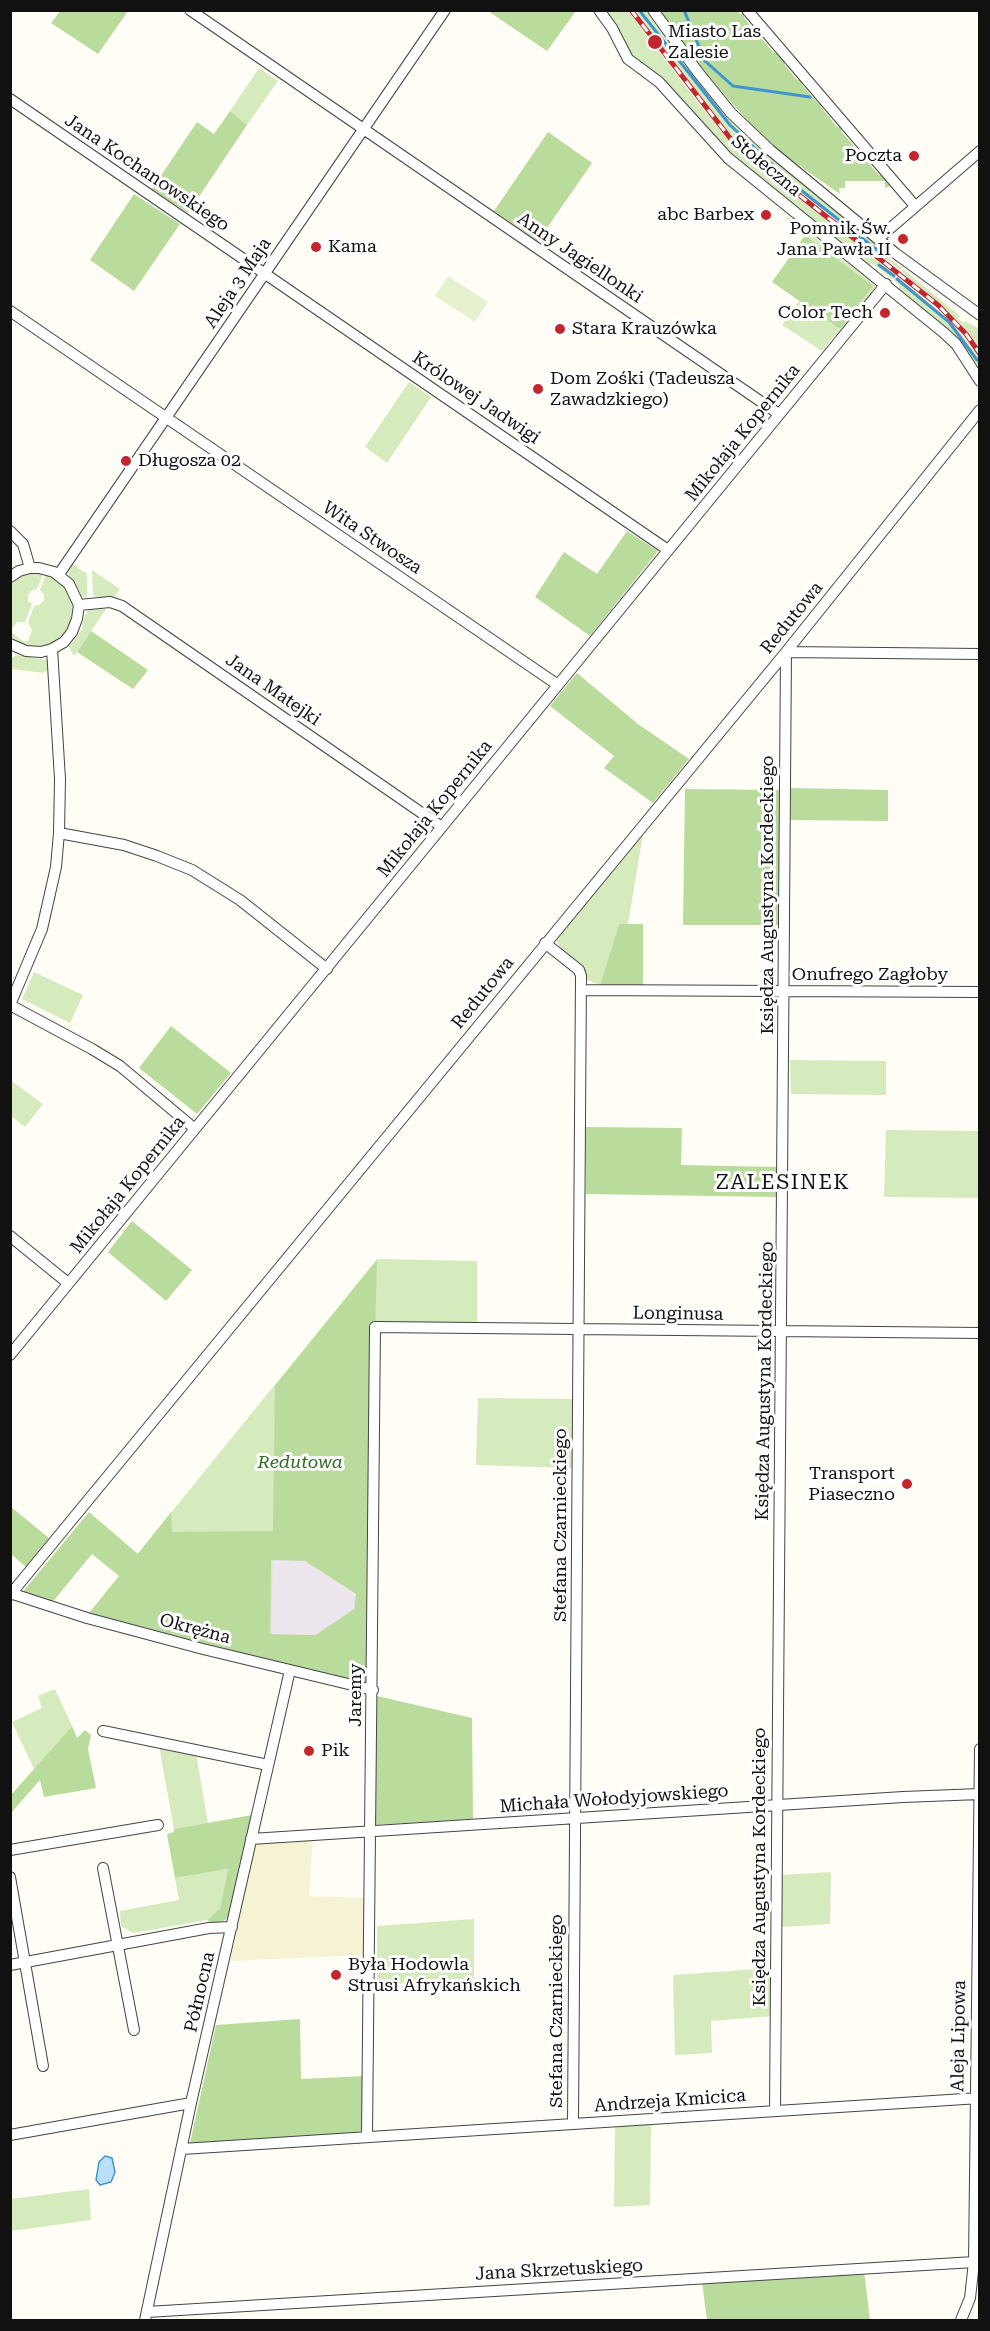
<!DOCTYPE html>
<html>
<head>
<meta charset="utf-8">
<style>
  body { margin:0 }
  #map { position:relative; width:990px; height:2331px; overflow:hidden; background:#fffdf5; font-family:"Roboto Serif",serif }
  canvas { display:block }
  .frame { position:absolute; inset:0; border:12px solid #111; pointer-events:none }
</style>
</head>
<body>
<div id="map">
<canvas width="990" height="2331"></canvas>
<div class="frame"></div>
</div>
<script>
const ctx = document.querySelector('canvas').getContext('2d');
ctx.lineJoin = 'round';
function fill(path, color) { ctx.fillStyle = color; ctx.fill(path, 'evenodd'); }
const poly = rows => new Path2D(rows.map(r => 'M' + r).join(''));
function trace(path, color, width, dash) { ctx.strokeStyle = color; ctx.lineWidth = width; ctx.lineCap = dash ? 'butt' : 'round'; ctx.setLineDash(dash || []); ctx.stroke(path); }
function label(font, color, halo, rows, align = 'center') {
  ctx.font = font + ' "Roboto Serif",serif'; ctx.lineWidth = 6; ctx.setLineDash([]); ctx.textBaseline = 'middle'; ctx.strokeStyle = halo; ctx.fillStyle = color; for (const [text, x, y, turn = 0] of rows) {
    ctx.save(); ctx.translate(x, y); ctx.rotate((+turn || 0) * Math.PI / 180); ctx.textAlign = isNaN(turn) ? turn : align; if (halo) ctx.strokeText(text, 0, 0); ctx.fillText(text, 0, 0); ctx.restore();
  }
}
fill(poly([
  [271,1560,305,1560,356,1594,354,1609,315,1635,270,1634]
]), '#eee6ef');
fill(poly([
  [313,1839,309,1896,366,1898,366,1955,230,1961,255,1842]
]), '#f6f3d4');
fill(poly([
  [604,11,628,11,689,91,730,142,896,275,893,279,871,263,868,266,741,164,635,61],
  [634,11,647,11,681,60,710,95,769,157,890,255,889,258,902,268,900,270,760,161,726,130],
  [259,68,278,81,247,125,230,111],
  [788,216,876,286,872,291,874,294,839,338,835,335,822,351,782,325,799,301,840,329,872,286,786,220],
  [903,269,960,316,958,319,964,323,966,321,979,329,979,348,962,325,901,271],
  [897,276,954,324,977,354,979,367,947,329,899,289,899,285,894,280],
  [409,382,431,397,387,463,365,447],
  [72,564,87,574,87,598,81,596,69,576,68,570],
  [92,570,120,589,113,599,93,596],
  [29,574,43,574,37,589,32,590,28,595,28,601,32,604,25,622,17,622,11,630,11,583,20,576],
  [46,574,56,579,67,590,73,603,72,618,66,631,56,641,43,647,29,647,15,641,11,637,10,631,24,642,28,641,32,630,28,623,34,606,39,605,44,600,44,594,40,590],
  [89,609,106,609,74,656,69,647,82,629,84,617],
  [16,655,47,660,48,670,43,673,12,669,10,659],
  [643,834,628,924,619,924,600,985,587,980,582,969,563,952,556,940],
  [34,972,83,995,70,1023,22,999],
  [790,1060,886,1061,886,1095,791,1094],
  [10,1080,43,1104,25,1127,11,1116],
  [886,1130,979,1131,979,1198,884,1197],
  [377,1259,477,1261,477,1325,375,1324,273,1532,271,1661,87,1616],
  [478,1398,573,1399,573,1468,476,1465],
  [55,1689,72,1726,34,1769,12,1722,42,1708,38,1696],
  [159,1746,196,1754,208,1823,174,1829],
  [228,1869,220,1908,207,1920,133,1933,121,1926,120,1911,179,1900,175,1878],
  [831,1872,830,1924,782,1927,782,1875],
  [474,1919,474,1979,377,1985,377,1926],
  [772,1968,773,2016,711,2021,712,2053,675,2055,673,1975],
  [651,2123,650,2205,614,2207,615,2125],
  [89,2189,91,2220,11,2231,11,2199]
]), '#d5ebbd');
fill(poly([
  [61,10,128,10,128,11,98,54,51,23],
  [737,10,740,14,744,13,744,18,774,53,777,52,785,62,784,64,797,80,800,79,803,83,802,85,818,103,822,105,821,107,837,127,840,126,842,128,841,131,879,175,884,175,890,186,885,188,885,181,845,181,845,188,839,188,840,194,784,155,757,131,728,99,689,53,658,11],
  [488,11,576,11,547,51],
  [230,111,247,125,188,213,152,189,197,122,214,134],
  [548,132,592,163,538,241,494,211],
  [134,194,180,224,134,291,90,260],
  [805,235,873,286,840,329,772,282],
  [627,531,658,551,590,636,535,597,564,552,597,574],
  [91,631,148,670,133,689,77,652],
  [577,673,638,724,689,759,653,803,604,768,614,756,550,706],
  [791,788,888,790,888,821,791,820],
  [685,789,781,790,781,925,683,925],
  [619,924,643,924,643,985,600,985],
  [171,1026,231,1073,197,1114,139,1068],
  [585,1127,682,1128,681,1165,779,1167,779,1197,586,1194],
  [132,1221,192,1270,166,1301,108,1252],
  [377,1260,366,1681,362,1684,89,1613,119,1576,92,1554,51,1604,21,1594,89,1512,138,1554,171,1512,172,1532,273,1531,275,1386],
  [271,1560,305,1561,356,1594,354,1609,315,1635,270,1634],
  [11,1507,49,1538,26,1567,11,1554],
  [377,1696,472,1718,473,1819,375,1825],
  [72,1726,77,1738,85,1730,91,1735,88,1749,96,1788,44,1797,40,1780,11,1813,11,1795],
  [252,1815,229,1918,221,1922,212,1923,207,1920,220,1908,228,1869,175,1878,167,1834,174,1832,174,1829],
  [300,2019,301,2079,365,2076,364,2132,190,2143,216,2025],
  [864,2271,870,2320,707,2320,702,2282]
]), '#b9dc9c');
fill(poly([
  [448,276,488,302,475,322,435,296]
]), '#e6f2cf');
const water = poly([
  [105,2156,112,2158,115,2172,111,2182,100,2185,96,2180,99,2162,105,2156]
]);
fill(water, '#b9e0f7');
trace(water, '#3f96cf', 1.5);
trace(poly([
  [639,10,730,125,792,183,886,257],
  [684,10,705,61,733,86,810,97],
  [879,265,894,276],
  [897,279,949,322,977,360]
]), '#3f96cf', 3);
const minor = poly([
  [190,10,779,414],
  [599,10,612,28,628,59,659,82,728,158,943,332,956,344,980,381],
  [653,10,697,71,731,113,770,150,895,253,980,315],
  [747,10,915,206],
  [10,99,668,550],
  [879,238,980,151],
  [10,311,558,685],
  [10,531,23,544,30,568],
  [59,574,445,10],
  [10,577,19,571,30,568,39,568,54,572,69,584,79,605,77,619,72,632,64,642,52,649,41,652,26,651,10,644],
  [79,605,110,602,122,606,442,827],
  [52,649,60,779,59,833,56,867,42,929,10,1005,92,1049,120,1066,195,1129],
  [59,833,124,845,157,856,192,870,240,900,327,969],
  [545,943,579,970,581,976,573,2123],
  [581,990,980,992],
  [10,1236,68,1283],
  [10,1355,886,284],
  [10,1593,87,1618,203,1649,373,1690],
  [10,1595,786,652,980,410],
  [103,1731,268,1765],
  [251,1839,903,1797,980,1794],
  [10,1850,158,1825],
  [103,1868,134,2030],
  [10,1877,43,2066],
  [10,1965,209,1928,232,1927],
  [775,2111,786,652,980,654],
  [10,2135,191,2103],
  [367,2136,375,1327,980,1333],
  [182,2149,980,2098],
  [147,2312,974,2262],
  [145,2320,191,2103,290,1670],
  [961,2320,970,2298,974,2262,980,1749]
]);
trace(minor, '#444', 12);
trace(minor, '#fff', 10);
const rail = poly([
  [631,10,730,138,755,160,938,305,966,334,980,354]
]);
trace(rail, '#c4262e', 5);
trace(rail, '#fff', 3, [9]);
for (const [x, y, r, color] of [
  [655,42,8,"#c4262e"],
  [914,156,6,"#c4262e"],
  [766,215,6,"#c4262e"],
  [903,239,6,"#c4262e"],
  [316,247,6,"#c4262e"],
  [885,313,6,"#c4262e"],
  [560,329,6,"#c4262e"],
  [538,389,6,"#c4262e"],
  [126,461,6,"#c4262e"],
  [907,1484,6,"#c4262e"],
  [309,1751,6,"#c4262e"],
  [336,1975,6,"#c4262e"]
]) { const dot = new Path2D(); dot.arc(x, y, r, 0, 2 * Math.PI); ctx.fillStyle = color; ctx.fill(dot); trace(dot, '#fff', 2); }
label('18px', '#111', '#fff', [
  ["Miasto Las",668,32],
  ["Zalesie",668,53],
  ["Poczta",902,156,"right"],
  ["abc Barbex",754,215,"right"],
  ["Pomnik Św.",891,229,"right"],
  ["Jana Pawła II",891,250,"right"],
  ["Kama",328,247],
  ["Color Tech",873,313,"right"],
  ["Stara Krauzówka",572,329],
  ["Dom Zośki (Tadeusza",550,379],
  ["Zawadzkiego)",550,400],
  ["Długosza 02",138,461],
  ["Transport",895,1474,"right"],
  ["Piaseczno",895,1495,"right"],
  ["Pik",321,1751],
  ["Była Hodowla",348,1965],
  ["Strusi Afrykańskich",348,1986]
], 'left');
label('18px', '#111', '#fff', [
  ["Stołeczna",766,166,40],
  ["Jana Kochanowskiego",147,173,34],
  ["Anny Jagiellonki",580,258,34],
  ["Aleja 3 Maja",238,283,-56],
  ["Królowej Jadwigi",476,398,34],
  ["Mikołaja Kopernika",743,433,-51],
  ["Wita Stwosza",372,538,34],
  ["Redutowa",792,618,-51],
  ["Jana Matejki",273,690,35],
  ["Mikołaja Kopernika",435,809,-51],
  ["Księdza Augustyna Kordeckiego",768,895,-90],
  ["Onufrego Zagłoby",870,975],
  ["Redutowa",483,993,-51],
  ["Mikołaja Kopernika",128,1185,-51],
  ["Longinusa",678,1314,1],
  ["Księdza Augustyna Kordeckiego",765,1381,-89],
  ["Stefana Czarnieckiego",561,1525,-90],
  ["Okrężna",195,1629,15],
  ["Jaremy",356,1695,-90],
  ["Michała Wołodyjowskiego",614,1799,-4],
  ["Księdza Augustyna Kordeckiego",760,1867,-90],
  ["Północna",200,1992,-77],
  ["Stefana Czarnieckiego",557,2011,-90],
  ["Aleja Lipowa",959,2036,-89],
  ["Andrzeja Kmicica",670,2101,-4],
  ["Jana Skrzetuskiego",559,2270,-3]
]);
label('italic 18px', '#2f6b1f', '#fff', [
  ["Redutowa",300,1463]
]);
ctx.letterSpacing = '1.5px';
label('21px', '#111', '#fff', [
  ["ZALESINEK",783,1183]
]);
ctx.letterSpacing = '0px';
</script>
</body>
</html>
